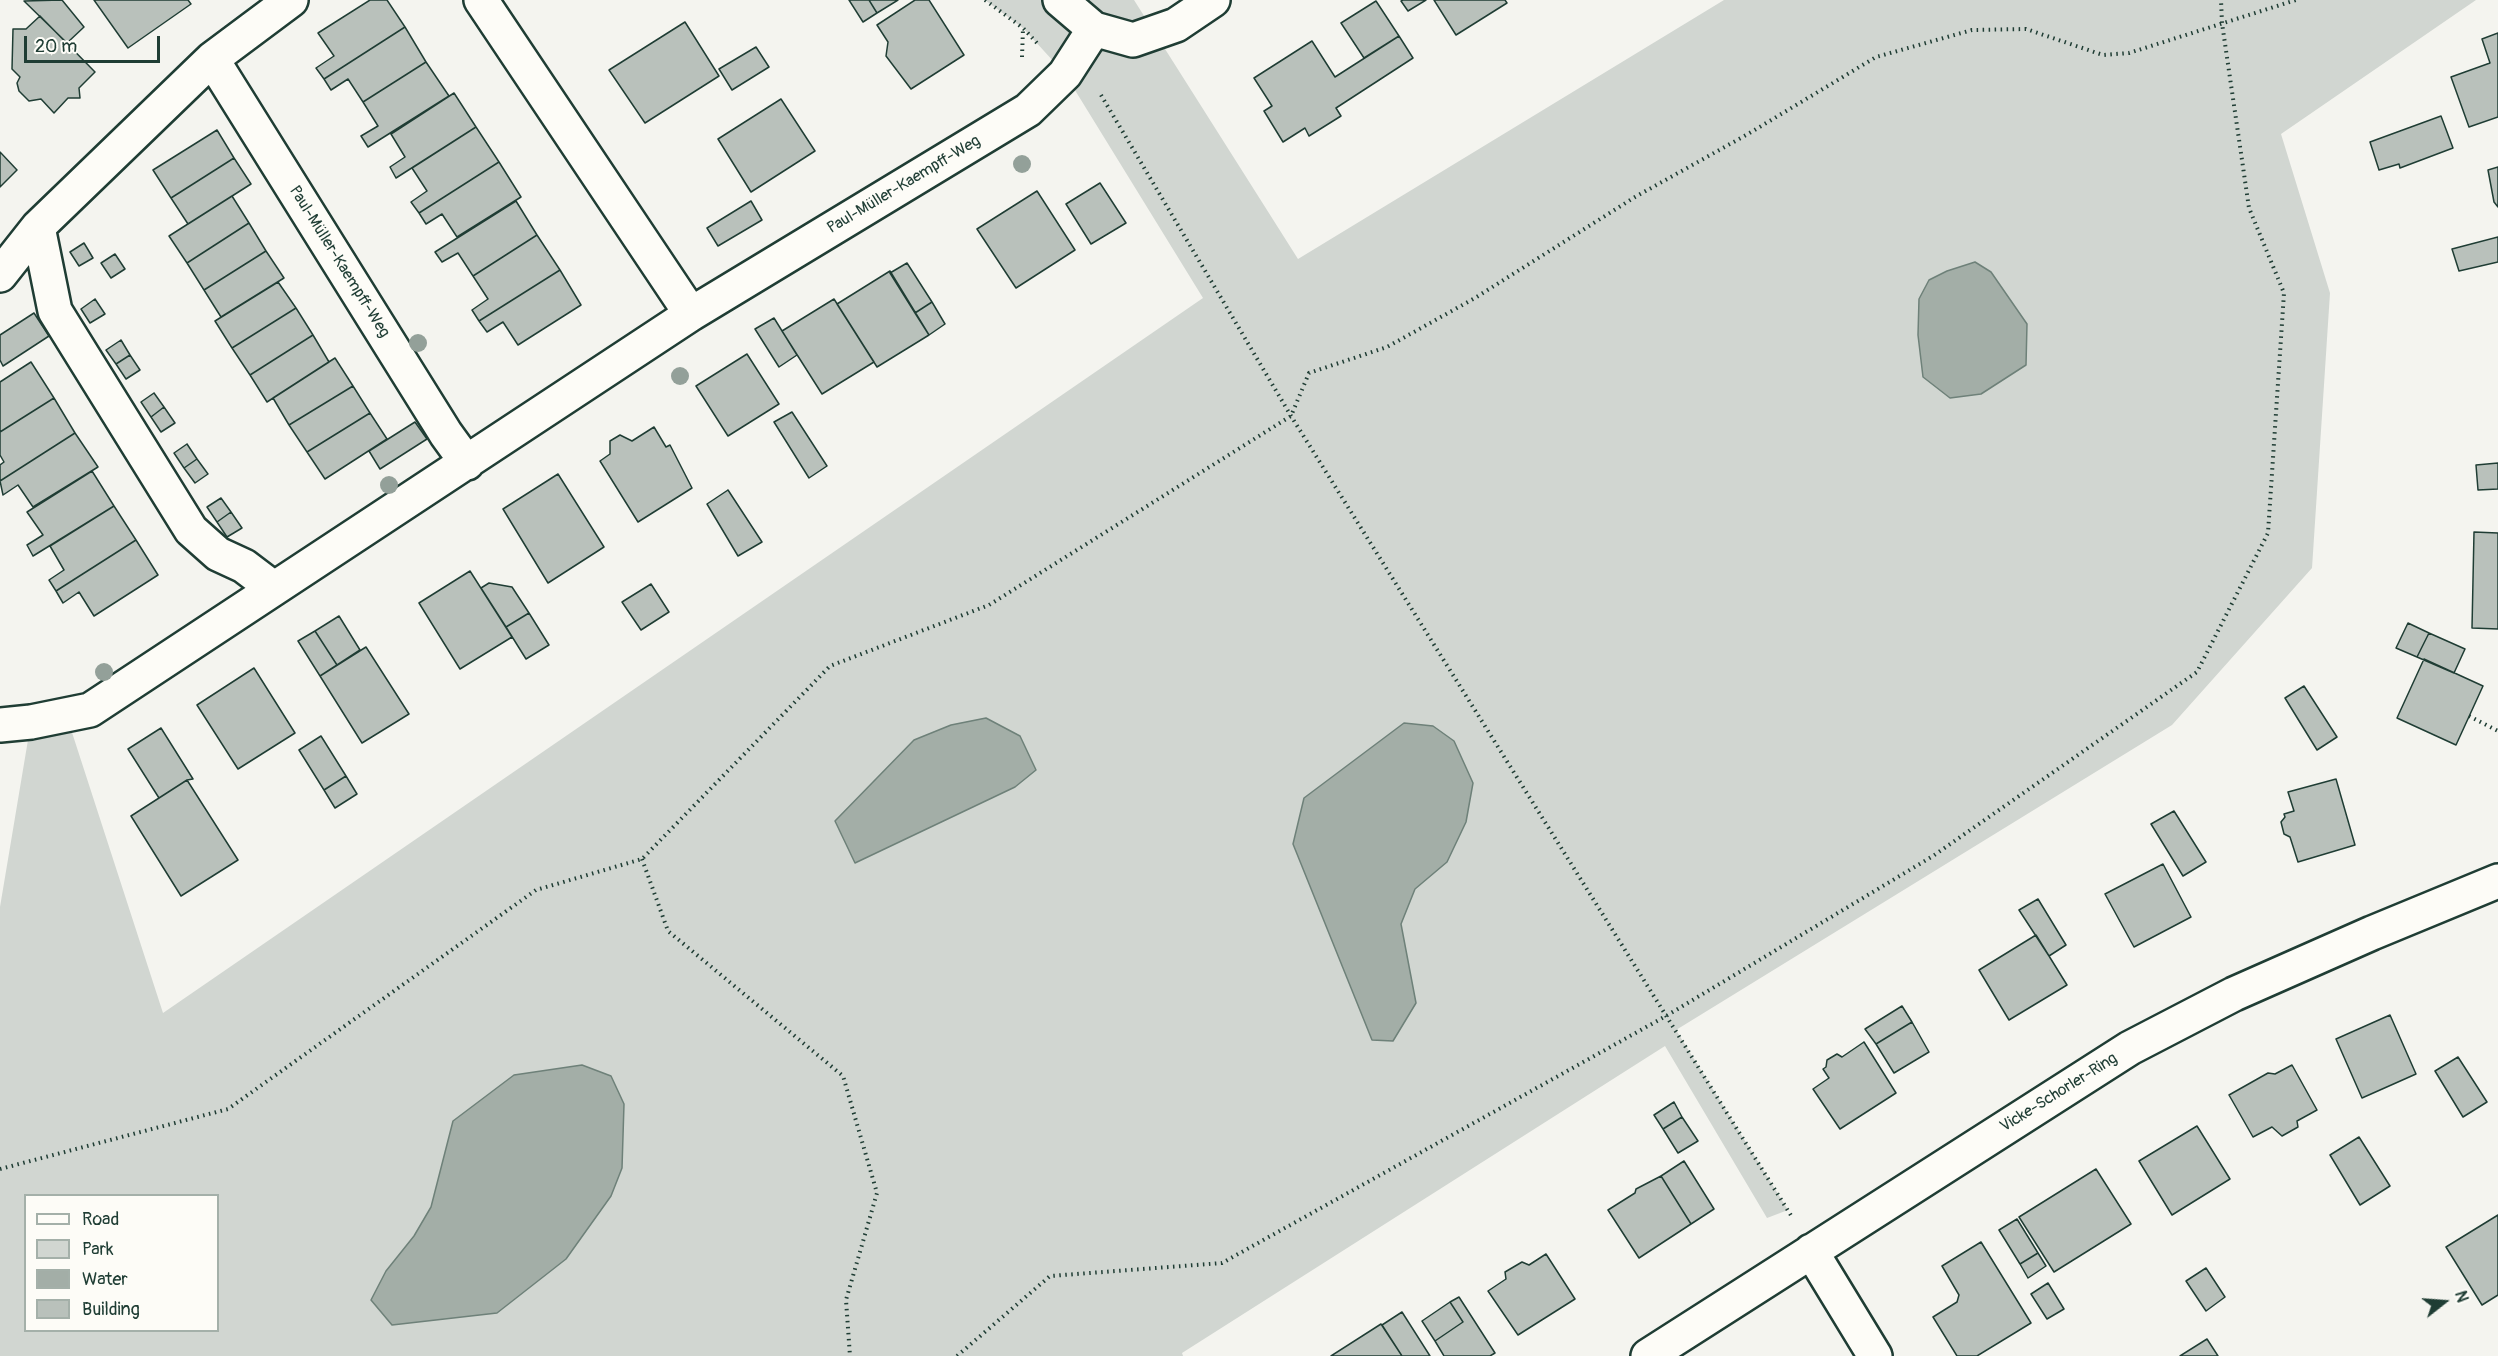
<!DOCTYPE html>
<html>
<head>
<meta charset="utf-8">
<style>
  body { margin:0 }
  #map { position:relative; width:2498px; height:1356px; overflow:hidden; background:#f4f4ef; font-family:Pangolin,sans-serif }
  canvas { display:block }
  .legend { position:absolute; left:24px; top:1194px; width:195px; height:138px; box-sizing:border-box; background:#fdfcf7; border:2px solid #a4b0a9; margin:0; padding:8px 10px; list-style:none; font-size:18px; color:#1f3d34 }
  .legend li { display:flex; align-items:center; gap:12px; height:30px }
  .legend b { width:30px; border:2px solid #a4b0a9 }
  .north { position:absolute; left:2414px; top:1272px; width:60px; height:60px; -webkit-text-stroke:4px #fdfcf7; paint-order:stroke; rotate:73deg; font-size:16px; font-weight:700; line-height:24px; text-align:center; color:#1f3d34 }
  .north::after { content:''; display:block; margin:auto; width:21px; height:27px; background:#1f3d34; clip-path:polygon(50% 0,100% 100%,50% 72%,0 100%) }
  .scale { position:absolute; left:24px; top:36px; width:136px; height:27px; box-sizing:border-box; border:3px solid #1f3d34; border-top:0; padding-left:8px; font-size:18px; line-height:21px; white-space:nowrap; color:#1f3d34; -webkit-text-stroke:4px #fdfcf7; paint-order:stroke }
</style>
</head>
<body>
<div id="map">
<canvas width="2498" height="1356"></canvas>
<ul class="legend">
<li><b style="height:8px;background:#fdfcf7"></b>Road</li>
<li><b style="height:16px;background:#d1d6d1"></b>Park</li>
<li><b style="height:16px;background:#a3aea7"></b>Water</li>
<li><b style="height:16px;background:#b9c1bb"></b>Building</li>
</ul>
<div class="north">N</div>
<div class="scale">20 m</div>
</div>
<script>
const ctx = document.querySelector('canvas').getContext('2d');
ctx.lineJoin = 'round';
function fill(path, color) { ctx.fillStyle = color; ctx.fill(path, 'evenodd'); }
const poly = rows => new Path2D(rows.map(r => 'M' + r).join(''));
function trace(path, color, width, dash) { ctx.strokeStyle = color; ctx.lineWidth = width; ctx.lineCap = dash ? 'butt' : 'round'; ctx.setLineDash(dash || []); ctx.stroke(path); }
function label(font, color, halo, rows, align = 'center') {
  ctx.font = font + ' Pangolin,sans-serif'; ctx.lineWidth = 4.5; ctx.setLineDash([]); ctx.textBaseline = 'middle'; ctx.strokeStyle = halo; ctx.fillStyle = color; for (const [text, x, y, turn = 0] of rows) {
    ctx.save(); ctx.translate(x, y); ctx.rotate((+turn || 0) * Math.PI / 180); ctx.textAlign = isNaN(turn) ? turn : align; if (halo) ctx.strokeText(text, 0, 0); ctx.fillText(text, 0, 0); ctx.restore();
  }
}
fill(poly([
  [985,0,1134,0,1298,259,1724,0,2476,0,2281,134,2330,293,2312,568,2172,725,1676,1030,1788,1210,1767,1218,1665,1046,1182,1353,1183,1356,0,1356,0,907,31,722,66,714,163,1013,1203,298,1065,74,1023,28],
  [26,1196,218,1196,218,1330,26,1330]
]), '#d1d6d1');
const water = poly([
  [1975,262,1991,272,2027,324,2026,365,1981,394,1950,398,1923,377,1918,335,1919,299,1929,280,1947,271,1975,262],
  [986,718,1020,736,1036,770,1015,787,855,863,835,821,914,740,951,725,986,718],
  [1404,723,1433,726,1454,741,1473,783,1466,822,1447,862,1415,889,1401,924,1416,1003,1393,1041,1372,1040,1293,844,1304,798,1404,723],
  [582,1065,611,1076,624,1104,622,1168,611,1196,566,1259,497,1313,392,1325,371,1300,386,1271,414,1236,431,1207,453,1121,514,1075,582,1065]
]);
fill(water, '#a3aea7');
trace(water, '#6e8179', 1.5);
const building = poly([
  [62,0,84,27,67,43,24,1,62,0],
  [94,0,188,0,191,4,128,48,94,0],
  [370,0,387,0,405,27,324,79,316,68,334,56,318,33,370,0],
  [849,0,869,0,877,13,863,22,849,0],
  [869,0,898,0,877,13,869,0],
  [915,0,929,0,964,55,911,89,886,56,888,42,877,25,915,0],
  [1403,0,1426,0,1408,11,1401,1,1403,0],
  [1434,0,1505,0,1507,3,1456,35,1434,0],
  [1376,1,1399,36,1364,58,1341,23,1376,1],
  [40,16,95,72,79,88,80,98,68,98,54,113,41,99,29,101,19,91,17,83,20,77,12,69,13,29,26,29,40,16],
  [685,22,719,76,645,123,609,70,685,22],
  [405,27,426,62,363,102,348,79,331,90,324,79,405,27],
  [2498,33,2498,117,2469,127,2451,77,2490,63,2482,39,2498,33],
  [1399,36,1413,58,1336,108,1341,116,1309,136,1305,128,1283,142,1264,111,1272,106,1254,78,1312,41,1335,77,1399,36],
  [756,47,769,67,732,90,719,69,756,47],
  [426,62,449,96,368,147,361,136,378,126,363,102,426,62],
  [454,93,476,127,396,178,390,167,405,157,391,134,454,93],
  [781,99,815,151,751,192,718,139,781,99],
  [2441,116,2453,148,2400,168,2399,164,2379,170,2370,142,2441,116],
  [476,127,499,162,419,213,411,202,427,191,412,168,476,127],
  [217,130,234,158,171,198,153,170,217,130],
  [0,152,17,170,0,187,0,152],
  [234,158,251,184,188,224,171,198,234,158],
  [499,162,521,197,457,237,442,214,426,224,419,213,499,162],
  [2498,167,2498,207,2494,202,2488,170,2498,167],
  [1100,183,1126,223,1091,244,1066,204,1100,183],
  [1037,191,1075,250,1016,288,977,229,1037,191],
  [232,196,249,223,187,263,169,236,232,196],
  [516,201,537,235,473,276,458,253,442,262,435,252,516,201],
  [751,201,762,220,718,246,707,228,751,201],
  [249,223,266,251,204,290,187,263,249,223],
  [537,235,560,270,479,321,472,310,488,299,473,276,537,235],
  [2498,237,2498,262,2459,271,2452,249,2498,237],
  [84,243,93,258,79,266,70,252,84,243],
  [266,251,284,278,221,317,204,290,266,251],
  [115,254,125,269,111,278,101,263,115,254],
  [907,263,932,302,915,313,890,273,907,263],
  [560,270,581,305,518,345,503,322,487,332,479,321,560,270],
  [890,271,929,335,877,367,837,304,890,271],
  [278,282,296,308,232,348,215,321,278,282],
  [95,299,105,314,90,323,81,309,95,299],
  [834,299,874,362,822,394,782,331,834,299],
  [932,302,945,324,929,335,915,313,932,302],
  [296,308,313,335,250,375,232,348,296,308],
  [34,313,49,336,3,366,0,360,0,335,34,313],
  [774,318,797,355,779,367,755,329,774,318],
  [313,335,329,362,267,402,250,375,313,335],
  [121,340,130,355,116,364,106,350,121,340],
  [747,354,779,404,728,436,696,386,747,354],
  [130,355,140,370,126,379,116,364,130,355],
  [335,358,353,386,289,425,273,398,335,358],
  [31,362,54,398,0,432,0,382,31,362],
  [353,386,370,413,307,452,289,425,353,386],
  [154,393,164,407,151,417,141,402,154,393],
  [54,398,75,433,0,481,0,465,4,462,0,455,0,432,54,398],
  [164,407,175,423,161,432,151,417,164,407],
  [792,412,827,466,809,478,774,422,792,412],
  [370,413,387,439,325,479,307,452,370,413],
  [415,422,427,439,380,469,369,451,415,422],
  [654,427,666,447,670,445,692,488,638,522,600,461,610,454,610,441,620,435,632,441,654,427],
  [75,433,98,467,33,507,18,485,3,495,0,481,75,433],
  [187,444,197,459,184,468,174,453,187,444],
  [197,459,208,474,195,483,184,468,197,459],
  [2498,463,2498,489,2478,490,2476,465,2498,463],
  [92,471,114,506,33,556,27,545,43,535,27,512,92,471],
  [558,474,604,547,548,583,503,509,558,474],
  [728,490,762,542,738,556,707,504,728,490],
  [221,498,231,512,217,522,207,507,221,498],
  [114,506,136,540,56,591,49,580,64,570,50,546,114,506],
  [231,512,242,528,227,537,217,522,231,512],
  [2474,532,2498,533,2498,629,2472,628,2474,532],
  [136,540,158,575,94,616,79,592,63,603,56,591,136,540],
  [470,571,512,637,460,669,419,603,470,571],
  [489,583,512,587,529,613,506,627,481,588,489,583],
  [651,584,669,612,641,630,622,602,651,584],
  [529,613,549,645,526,659,506,627,529,613],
  [339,616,360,650,337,665,315,631,339,616],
  [2408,623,2429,633,2417,657,2396,648,2408,623],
  [315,631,337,665,320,676,298,641,315,631],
  [2429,633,2465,649,2454,673,2417,657,2429,633],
  [366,647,409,714,362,743,320,676,366,647],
  [2424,659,2483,686,2456,745,2397,718,2424,659],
  [254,668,295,733,238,769,197,705,254,668],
  [2304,686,2337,737,2317,750,2285,698,2304,686],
  [161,728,193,779,187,780,159,798,128,749,161,728],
  [321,736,346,776,324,790,299,750,321,736],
  [346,776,357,794,335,808,324,790,346,776],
  [2336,779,2355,845,2298,862,2290,837,2284,834,2281,822,2285,817,2284,814,2294,811,2288,792,2336,779],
  [187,780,238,860,181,896,131,816,187,780],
  [2174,811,2206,862,2183,876,2151,824,2174,811],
  [2163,864,2191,917,2134,947,2105,894,2163,864],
  [2038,899,2066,945,2049,956,2019,910,2038,899],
  [2036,935,2067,985,2009,1020,1979,970,2036,935],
  [1902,1006,1912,1022,1876,1044,1865,1029,1902,1006],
  [2390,1015,2416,1074,2362,1098,2336,1039,2390,1015],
  [1912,1022,1929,1052,1894,1073,1876,1044,1912,1022],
  [1864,1042,1896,1093,1840,1129,1813,1089,1829,1078,1823,1069,1826,1067,1827,1060,1837,1054,1842,1057,1864,1042],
  [2458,1057,2487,1102,2463,1117,2435,1071,2458,1057],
  [2292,1065,2317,1110,2297,1121,2298,1127,2282,1136,2272,1127,2253,1137,2229,1095,2268,1073,2275,1074,2292,1065],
  [1674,1102,1682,1117,1663,1129,1654,1115,1674,1102],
  [1682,1117,1698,1141,1678,1153,1663,1129,1682,1117],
  [2197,1126,2230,1179,2172,1215,2139,1161,2197,1126],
  [2359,1137,2390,1186,2360,1205,2330,1155,2359,1137],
  [1684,1161,1714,1209,1691,1224,1661,1176,1684,1161],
  [2096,1169,2131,1224,2054,1272,2019,1217,2096,1169],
  [1661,1176,1691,1224,1639,1258,1608,1210,1635,1193,1636,1189,1661,1176],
  [2498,1215,2498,1295,2482,1305,2446,1247,2498,1215],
  [2017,1219,2038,1253,2020,1264,1999,1230,2017,1219],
  [1981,1242,2031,1323,1977,1356,1957,1356,1933,1317,1957,1302,1959,1295,1942,1266,1981,1242],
  [2038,1253,2046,1266,2028,1278,2020,1264,2038,1253],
  [1546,1254,1575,1299,1518,1335,1488,1291,1506,1279,1505,1272,1522,1262,1529,1265,1546,1254],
  [2206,1268,2225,1297,2206,1311,2186,1281,2206,1268],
  [2048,1283,2064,1309,2047,1319,2031,1294,2048,1283],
  [1459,1297,1495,1353,1490,1356,1444,1356,1435,1341,1463,1322,1450,1302,1459,1297],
  [1450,1302,1463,1322,1435,1341,1422,1321,1450,1302],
  [1402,1312,1430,1356,1402,1356,1382,1325,1402,1312],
  [1381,1324,1402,1356,1331,1356,1381,1324],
  [2207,1339,2218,1356,2180,1356,2207,1339]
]);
fill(building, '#b9c1bb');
trace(building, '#1f3d34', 1.5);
const street = poly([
  [481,0,691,314],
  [1060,0,1094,29,1133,40,1176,25,1213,0],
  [212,59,446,434,467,463],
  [38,227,55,311,191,530,218,554,244,566,273,588],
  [0,275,38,227,212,59,291,0],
  [0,725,31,722,90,710,691,314,1028,110,1065,74,1094,29],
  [1811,1251,1875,1356],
  [1648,1356,2130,1048,2234,994,2372,933,2498,881]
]);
trace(street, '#1f3d34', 38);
trace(poly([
  [985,0,1023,28,1037,43],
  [1022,57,1023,29],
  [1101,95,1291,416,1792,1217],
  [2469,716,2498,731],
  [642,859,668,931,843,1076,877,1193,846,1300,850,1356],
  [0,1169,228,1109,536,890,642,859,830,666,989,605,1291,416,1309,373,1387,347,1475,298,1635,197,1748,134,1876,57,1972,30,2026,29,2103,55,2129,53,2296,0],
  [957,1356,1050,1276,1222,1263,1666,1016,1933,856,2197,672,2268,533,2284,293,2249,208,2222,23,2221,0]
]), '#1f3d34', 4, [1.5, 4.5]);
trace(street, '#fdfcf7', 33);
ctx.fillStyle = '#93a099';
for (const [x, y] of [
  [1022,164],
  [418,343],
  [680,376],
  [389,485],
  [104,672]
]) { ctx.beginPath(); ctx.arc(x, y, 9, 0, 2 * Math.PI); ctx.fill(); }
label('16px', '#1f3d34', '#fdfcf7', [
  ["Paul-Müller-Kaempff-Weg",904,185,-31],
  ["Paul-Müller-Kaempff-Weg",339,262,58],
  ["Vicke-Schorler-Ring",2059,1093,-32]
]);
</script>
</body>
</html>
